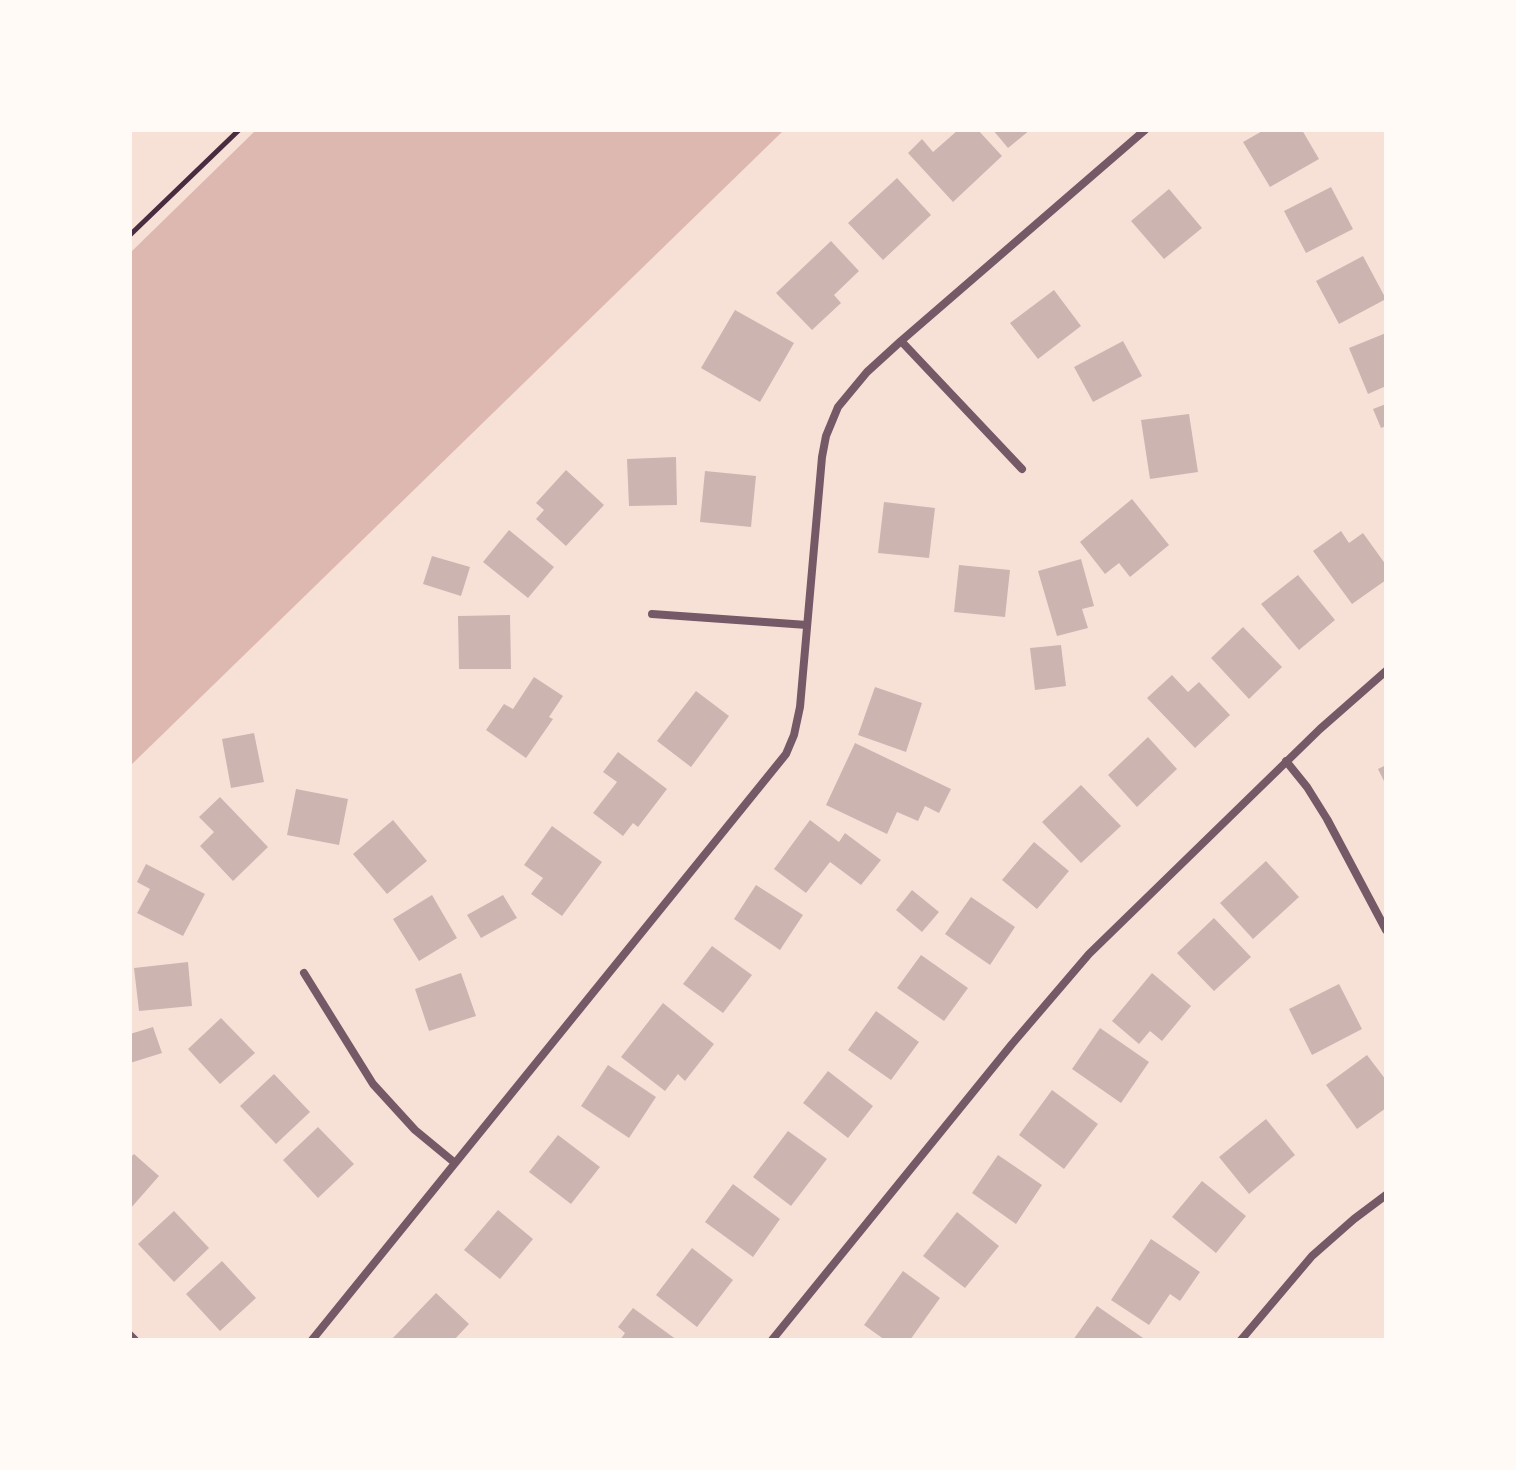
<!DOCTYPE html>
<html>
<head>
<meta charset="utf-8">
<style>
  body { margin:0 }
  #map { position:relative; width:1516px; height:1470px; overflow:hidden; background:#f7e1d7; font-family:Lora,serif }
  canvas { display:block }
  .frame { position:absolute; inset:0; border:132px solid #fffaf5; pointer-events:none }
</style>
</head>
<body>
<div id="map">
<canvas width="1516" height="1470"></canvas>
<div class="frame"></div>
</div>
<script>
const ctx = document.querySelector('canvas').getContext('2d');
ctx.lineJoin = 'round';
function fill(path, color) { ctx.fillStyle = color; ctx.fill(path, 'evenodd'); }
const poly = rows => new Path2D(rows.map(r => 'M' + r).join(''));
function trace(path, color, width, dash) { ctx.strokeStyle = color; ctx.lineWidth = width; ctx.lineCap = dash ? 'butt' : 'round'; ctx.setLineDash(dash || []); ctx.stroke(path); }
fill(poly([
  [256,130,784,130,130,766,130,253]
]), '#dcb8b0');
fill(poly([
  [958,130,978,130,1002,156,953,202,908,153,922,139,933,152],
  [993,130,1030,130,1008,148],
  [1264,130,1302,130,1319,159,1270,187,1243,142],
  [897,178,931,215,883,260,848,223],
  [1331,187,1353,229,1306,253,1284,211],
  [1169,189,1202,228,1164,259,1131,221],
  [831,241,859,271,834,295,841,303,812,330,776,293],
  [1363,256,1386,299,1339,324,1316,281],
  [1054,290,1081,326,1038,359,1010,323],
  [735,310,794,343,760,402,701,368],
  [1386,333,1386,386,1368,394,1349,348],
  [1123,341,1142,376,1093,402,1074,367],
  [1386,404,1386,426,1381,428,1373,409],
  [1189,414,1198,472,1150,479,1141,420],
  [676,457,677,505,629,506,627,459],
  [566,470,604,505,566,546,536,519,544,510,536,503],
  [705,471,756,476,751,527,700,522],
  [1132,499,1169,545,1130,577,1119,563,1105,574,1080,542],
  [884,502,935,508,929,558,878,553],
  [509,530,554,567,528,598,483,562],
  [1341,531,1349,543,1363,533,1386,565,1386,580,1352,604,1313,551],
  [432,556,470,567,461,596,423,584],
  [1081,559,1094,606,1082,609,1088,628,1057,636,1038,571],
  [959,565,1010,570,1005,617,954,612],
  [1298,575,1335,620,1299,650,1261,604],
  [510,615,511,669,459,669,458,616],
  [1243,627,1282,667,1249,699,1211,658],
  [1061,645,1066,686,1035,690,1030,648],
  [1172,675,1188,692,1199,682,1230,715,1195,748,1147,698],
  [534,677,563,696,549,717,553,719,526,758,486,730,504,704,513,709],
  [875,687,922,703,906,752,858,735],
  [696,691,729,716,691,767,657,741],
  [254,733,264,782,231,788,222,739],
  [1148,737,1177,769,1137,807,1108,775],
  [855,743,951,789,939,813,925,806,918,821,897,812,887,834,826,805],
  [618,752,667,789,638,827,633,823,623,836,593,813,617,782,603,772],
  [1386,765,1386,785,1378,769],
  [1081,785,1121,826,1081,863,1042,822],
  [296,789,348,799,339,845,287,835],
  [220,797,268,847,233,881,200,846,214,832,199,817],
  [393,820,427,861,387,894,353,854],
  [810,820,839,842,845,833,881,860,861,885,830,862,806,893,774,869],
  [552,826,602,862,562,916,531,894,543,878,524,865],
  [1034,842,1069,871,1037,909,1002,880],
  [1266,861,1299,897,1253,939,1220,903],
  [146,864,205,894,183,936,137,913,150,889,137,882],
  [756,885,803,915,780,950,734,919],
  [912,890,939,912,922,932,896,910],
  [432,895,457,938,419,961,393,919],
  [503,895,517,918,481,938,467,915],
  [971,897,1015,927,990,965,945,934],
  [1214,918,1251,957,1214,991,1177,953],
  [712,946,752,975,723,1013,683,984],
  [921,955,968,988,944,1021,897,988],
  [188,962,192,1006,139,1011,134,968],
  [461,973,476,1016,429,1031,415,989],
  [1152,973,1191,1006,1162,1041,1150,1031,1139,1044,1112,1021],
  [1339,984,1362,1029,1312,1055,1289,1009],
  [663,1003,714,1044,685,1081,678,1074,665,1091,621,1057],
  [876,1011,919,1042,891,1080,848,1050],
  [221,1018,255,1053,220,1084,188,1049],
  [153,1027,162,1053,130,1063,130,1034],
  [1100,1028,1149,1062,1121,1103,1072,1069],
  [1367,1055,1386,1080,1386,1108,1357,1129,1326,1085],
  [608,1065,656,1097,629,1138,581,1106],
  [828,1071,873,1106,848,1138,803,1103],
  [274,1074,310,1112,276,1144,240,1106],
  [1052,1090,1098,1124,1064,1169,1019,1135],
  [1266,1119,1295,1155,1249,1194,1219,1157],
  [318,1127,354,1164,318,1198,283,1160],
  [788,1131,827,1159,791,1206,753,1177],
  [558,1135,600,1167,571,1204,529,1172],
  [134,1154,159,1176,130,1209,130,1158],
  [998,1155,1042,1185,1016,1224,972,1193],
  [1202,1181,1246,1216,1216,1253,1172,1217],
  [733,1184,780,1219,753,1257,705,1222],
  [498,1210,533,1239,500,1279,464,1250],
  [174,1211,209,1248,174,1282,138,1244],
  [957,1212,999,1246,965,1288,923,1256],
  [1151,1239,1200,1272,1180,1301,1170,1294,1149,1325,1111,1300],
  [692,1248,733,1280,697,1327,656,1295],
  [222,1261,256,1298,220,1331,186,1294],
  [903,1271,940,1298,910,1340,885,1340,864,1325],
  [436,1293,469,1324,454,1340,391,1340],
  [1097,1306,1146,1340,1073,1340],
  [633,1308,677,1340,620,1340,625,1333,618,1327]
]), '#ccb4b1');
trace(poly([
  [130,235,239,130]
]), '#4a2c40', 5);
trace(poly([
  [901,341,1022,469],
  [652,614,807,625],
  [1286,761,1307,787,1327,819,1386,930],
  [304,973,373,1084,415,1130,455,1163],
  [130,1335,135,1340],
  [312,1340,786,754,794,735,800,707,822,457,826,436,838,407,867,372,901,341,1145,130],
  [772,1340,1012,1044,1089,954,1320,729,1386,671],
  [1241,1340,1312,1256,1354,1219,1386,1195]
]), '#755966', 8);
</script>
</body>
</html>
